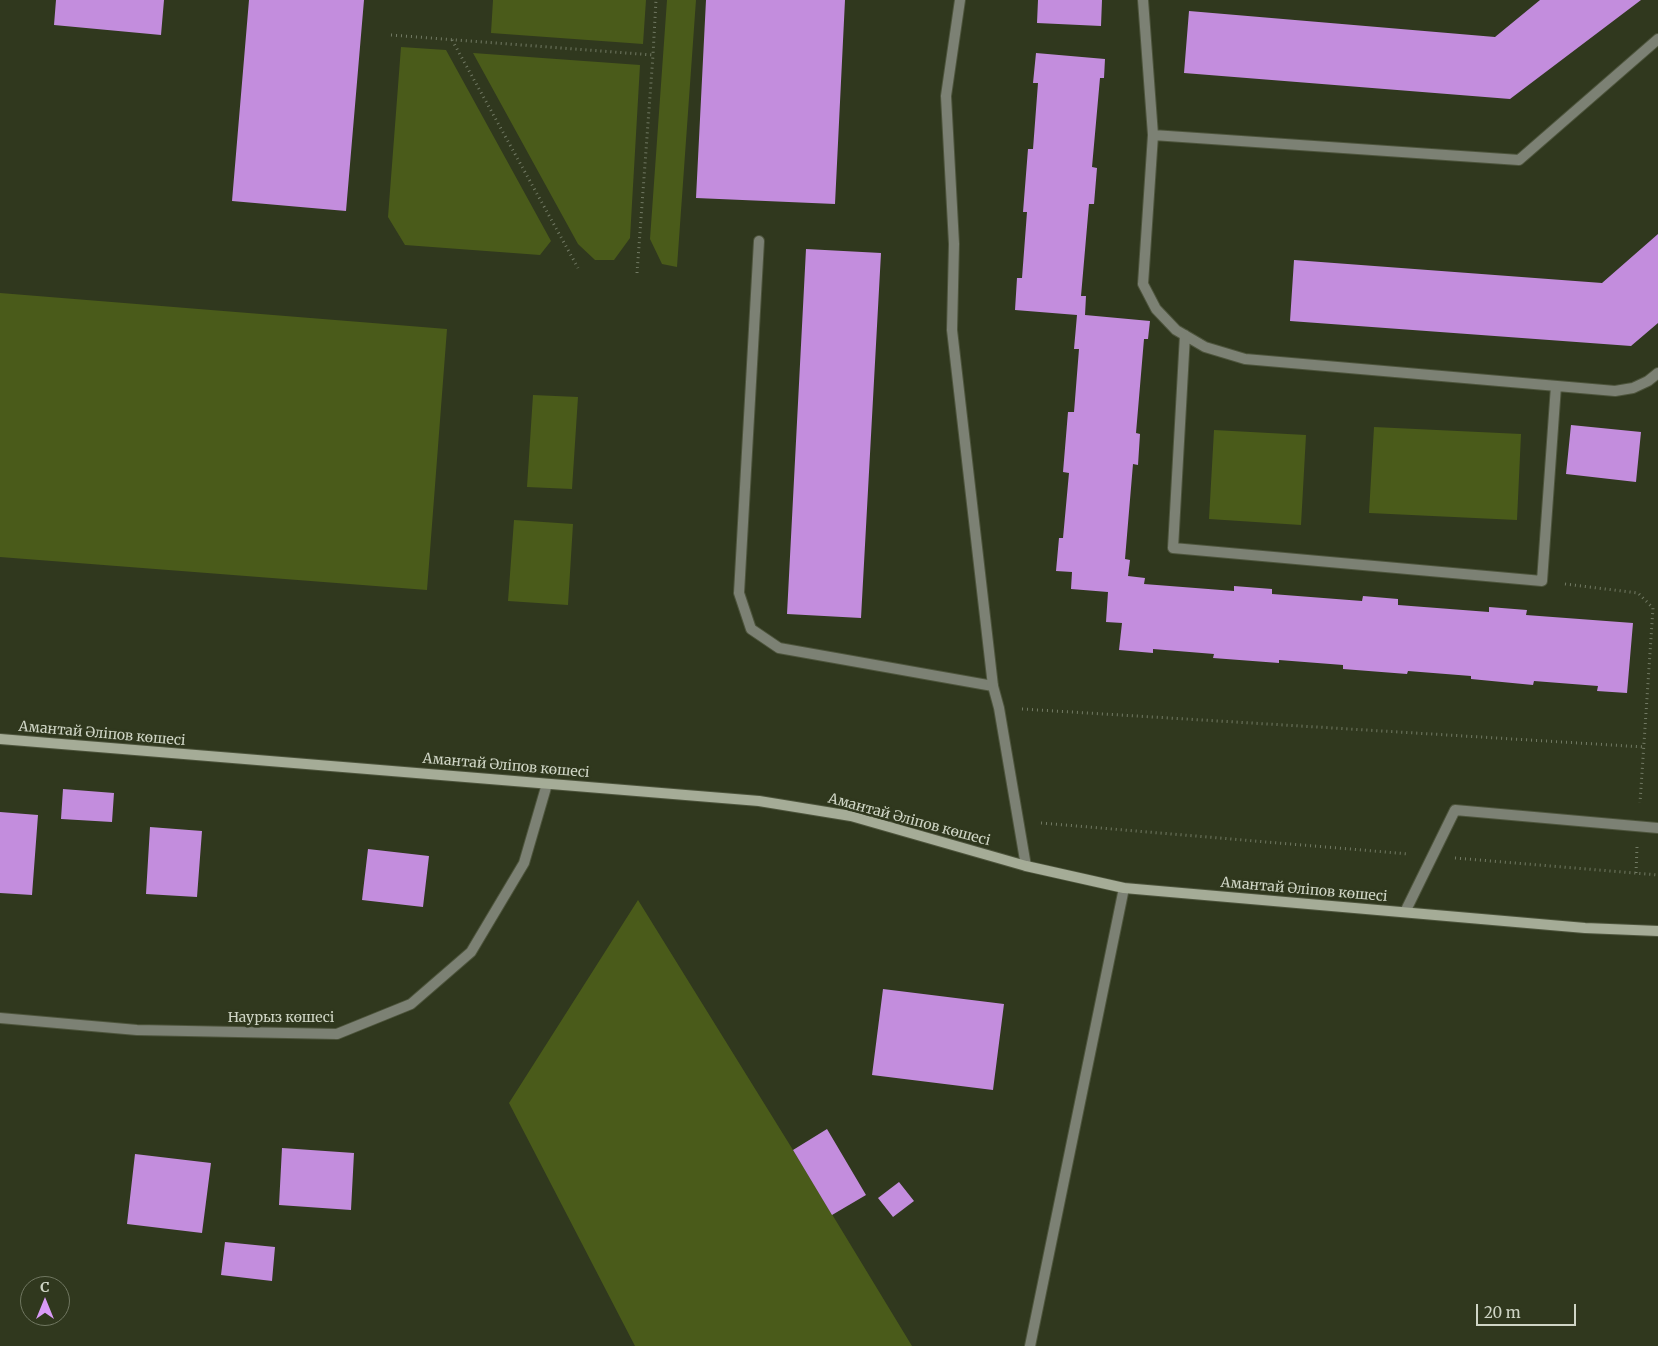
<!DOCTYPE html>
<html>
<head>
<meta charset="utf-8">
<style>
  body { margin:0 }
  #map { position:relative; width:1658px; height:1346px; overflow:hidden; background:#30381e; font-family:Merriweather,serif }
  canvas { display:block }
  .north { position:absolute; left:20px; top:1276px; width:50px; height:50px; box-sizing:border-box; background:#30381e; border:1px solid #707761; border-radius:50%; rotate:0deg; font-size:14px; font-weight:700; line-height:20px; text-align:center; color:#cfd5c5 }
  .north::after { content:''; display:block; margin:auto; width:18px; height:22px; background:#d99af7; clip-path:polygon(50% 0,100% 100%,50% 72%,0 100%) }
  .scale { position:absolute; left:1476px; top:1304px; width:100px; height:22px; box-sizing:border-box; border:2px solid #cfd5c5; border-top:0; padding-left:6px; font-size:15px; line-height:18px; white-space:nowrap; color:#cfd5c5; -webkit-text-stroke:4px #30381e; paint-order:stroke }
</style>
</head>
<body>
<div id="map">
<canvas width="1658" height="1346"></canvas>
<div class="north">С</div>
<div class="scale">20 m</div>
</div>
<script>
const ctx = document.querySelector('canvas').getContext('2d');
ctx.lineJoin = 'round';
function fill(path, color) { ctx.fillStyle = color; ctx.fill(path, 'evenodd'); }
const poly = rows => new Path2D(rows.map(r => 'M' + r).join(''));
function trace(path, color, width, dash) { ctx.strokeStyle = color; ctx.lineWidth = width; ctx.lineCap = dash ? 'butt' : 'round'; ctx.setLineDash(dash || []); ctx.stroke(path); }
function label(font, color, halo, rows, align = 'center') {
  ctx.font = font + ' Merriweather,serif'; ctx.lineWidth = 5; ctx.setLineDash([]); ctx.textBaseline = 'middle'; ctx.strokeStyle = halo; ctx.fillStyle = color; for (const [text, x, y, turn = 0] of rows) {
    ctx.save(); ctx.translate(x, y); ctx.rotate((+turn || 0) * Math.PI / 180); ctx.textAlign = isNaN(turn) ? turn : align; if (halo) ctx.strokeText(text, 0, 0); ctx.fillText(text, 0, 0); ctx.restore();
  }
}
fill(poly([
  [493,0,646,0,643,44,491,33],
  [667,0,696,0,677,267,662,264,650,239],
  [401,47,446,50,551,241,540,255,405,245,388,217],
  [473,53,640,65,630,238,614,260,595,260,578,244],
  [0,293,447,329,427,590,0,557],
  [533,395,578,397,572,489,527,487],
  [1374,427,1521,434,1517,520,1369,513],
  [1214,430,1306,435,1301,525,1209,519],
  [514,520,573,524,568,605,508,601],
  [638,900,793,1150,912,1346,635,1346,509,1103]
]), '#4a5b1a');
fill(poly([
  [56,0,164,0,161,35,54,25],
  [249,0,364,0,346,211,232,201],
  [706,0,845,0,835,204,696,198],
  [1038,0,1102,0,1101,26,1037,23],
  [1540,0,1641,0,1510,99,1184,73,1189,11,1495,37],
  [1036,53,1105,59,1104,78,1100,78,1092,167,1097,168,1094,204,1089,204,1081,296,1086,296,1085,315,1150,321,1148,339,1144,339,1136,433,1140,434,1138,465,1133,464,1125,559,1130,560,1128,576,1145,578,1144,584,1234,591,1234,586,1272,589,1272,594,1362,601,1363,596,1398,599,1398,605,1489,612,1489,607,1527,610,1526,615,1633,623,1627,693,1597,691,1598,686,1534,681,1533,685,1471,679,1471,676,1408,671,1407,674,1343,669,1343,665,1279,660,1279,663,1213,658,1214,654,1153,649,1153,653,1119,650,1122,623,1106,622,1108,592,1071,589,1072,572,1056,571,1059,538,1063,538,1069,473,1063,472,1068,412,1074,412,1079,349,1074,349,1077,315,1015,310,1017,278,1022,278,1027,212,1023,212,1028,149,1033,149,1038,83,1033,83],
  [1658,234,1658,323,1631,346,1290,321,1294,260,1602,283],
  [806,249,881,253,861,618,787,614],
  [1571,425,1641,432,1636,482,1566,474],
  [63,789,114,793,112,822,61,819],
  [0,812,38,815,32,895,0,893],
  [150,827,202,831,197,897,146,894],
  [368,849,429,856,423,907,362,900],
  [883,989,1004,1004,993,1090,872,1075],
  [827,1129,866,1195,832,1215,793,1150],
  [282,1148,354,1153,351,1210,279,1205],
  [135,1154,211,1163,202,1233,127,1224],
  [899,1182,914,1201,893,1217,878,1198],
  [225,1242,275,1247,272,1281,221,1275]
]), '#c38ddd');
const service = poly([
  [1143,0,1153,135,1143,284,1156,309,1176,330,1205,347,1245,359,1615,391,1633,388,1648,381,1658,373],
  [1153,135,1519,160,1658,39],
  [759,241,739,593,751,629,779,648,993,686],
  [1185,335,1173,548,1542,581,1556,386],
  [1405,912,1455,810,1658,828]
]);
const minor = poly([
  [960,0,946,96,954,244,952,330,993,686,999,708,1026,866],
  [0,1018,137,1030,337,1034,411,1004,471,952,524,863,547,784],
  [1030,1346,1124,888]
]);
const secondary = poly([
  [0,739,759,801,851,816,1026,866,1124,888,1585,928,1658,931]
]);
trace(service, '#4d543c', 12);
trace(minor, '#4d543c', 12);
trace(secondary, '#4d543c', 12);
trace(poly([
  [391,35,653,55,656,0],
  [452,40,578,268],
  [637,273,653,55],
  [1565,584,1638,593,1653,608,1640,803],
  [1022,709,1644,747],
  [1041,823,1409,854],
  [1455,858,1658,875],
  [1636,873,1637,847]
]), '#727a64', 3, [1, 4]);
trace(service, '#7c8174', 10);
trace(minor, '#7c8174', 10);
trace(secondary, '#a5ac97', 10);
label('14px', '#cfd5c5', '#30381e', [
  ["Амантай Әліпов көшесі",102,734,5],
  ["Амантай Әліпов көшесі",506,766,5],
  ["Амантай Әліпов көшесі",909,820,15],
  ["Амантай Әліпов көшесі",1304,890,5],
  ["Наурыз көшесі",281,1018]
]);
</script>
</body>
</html>
